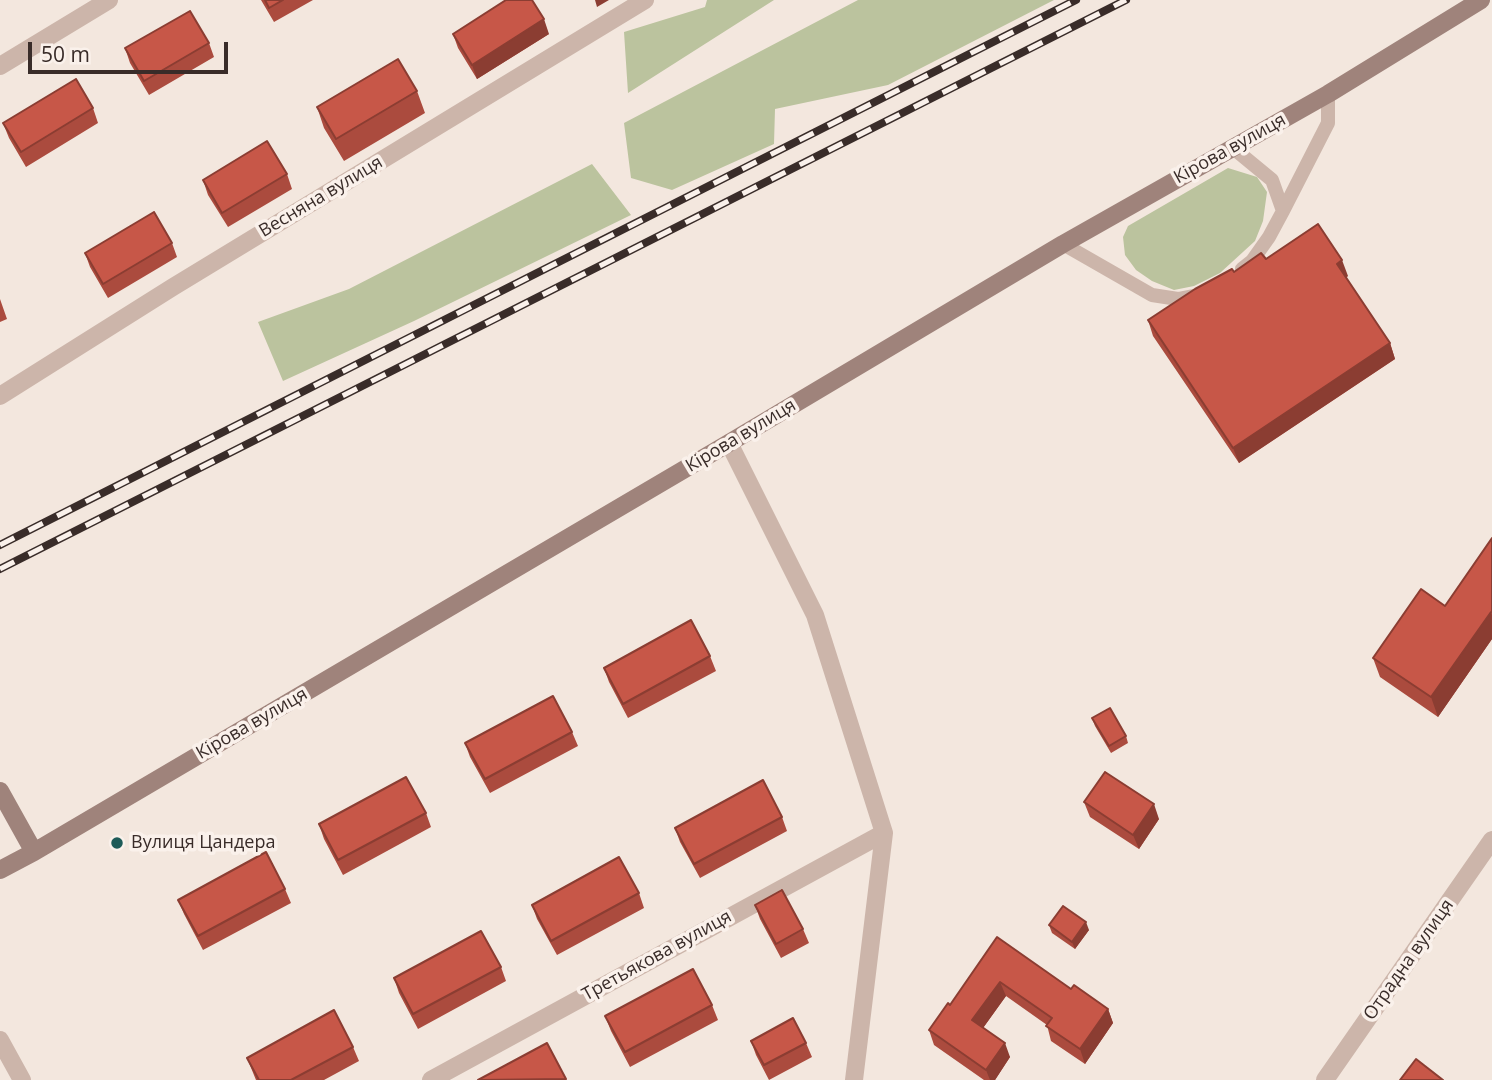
<!DOCTYPE html>
<html>
<head>
<meta charset="utf-8">
<style>
  body { margin:0 }
  #map { position:relative; width:1492px; height:1080px; overflow:hidden; background:#f3e7de; font-family:"Open Sans",sans-serif }
  canvas { display:block }
  .scale { position:absolute; left:28px; top:42px; width:200px; height:32px; box-sizing:border-box; border:4px solid #392c29; border-top:0; padding-left:9px; font-size:21px; line-height:24px; white-space:nowrap; color:#392c29; -webkit-text-stroke:5px #faf1eb; paint-order:stroke }
</style>
</head>
<body>
<div id="map">
<canvas width="1492" height="1080"></canvas>
<div class="scale">50 m</div>
</div>
<script>
const ctx = document.querySelector('canvas').getContext('2d');
ctx.lineJoin = 'round';
function fill(path, color) { ctx.fillStyle = color; ctx.fill(path, 'evenodd'); }
const poly = rows => new Path2D(rows.map(r => 'M' + r).join(''));
function trace(path, color, width, dash) { ctx.strokeStyle = color; ctx.lineWidth = width; ctx.lineCap = dash ? 'butt' : 'round'; ctx.setLineDash(dash || []); ctx.stroke(path); }
function label(font, color, halo, rows, align = 'center') {
  ctx.font = font + ' "Open Sans",sans-serif'; ctx.lineWidth = 7; ctx.setLineDash([]); ctx.textBaseline = 'middle'; ctx.strokeStyle = halo; ctx.fillStyle = color; for (const [text, x, y, turn = 0] of rows) {
    ctx.save(); ctx.translate(x, y); ctx.rotate((+turn || 0) * Math.PI / 180); ctx.textAlign = isNaN(turn) ? turn : align; if (halo) ctx.strokeText(text, 0, 0); ctx.fillText(text, 0, 0); ctx.restore();
  }
}
fill(poly([
  [707,0,774,0,628,93,624,32,705,7],
  [858,0,1054,0,888,85,775,109,774,144,672,190,631,178,624,123],
  [592,164,631,215,414,321,283,381,258,322,349,289],
  [1228,168,1257,177,1267,192,1263,221,1255,241,1220,273,1194,286,1174,290,1152,281,1136,270,1125,255,1123,237,1128,226]
]), '#bbc39e');
trace(poly([
  [1232,147,1272,180,1283,211],
  [1063,244,1152,295,1178,299,1198,295],
  [1242,269,1252,261,1269,237,1283,211,1328,123,1328,94]
]), '#ccb5aa', 14);
trace(poly([
  [0,66,109,0],
  [0,396,173,287,645,0],
  [729,443,815,615,884,833,854,1080],
  [0,1040,22,1080],
  [431,1080,884,833],
  [1325,1080,1492,840]
]), '#ccb5aa', 18);
trace(poly([
  [0,791,34,852],
  [0,870,34,852,729,443,1063,244,1328,94,1481,0]
]), '#9f837b', 18);
const rail = poly([
  [0,545,1076,0],
  [0,569,1126,0]
]);
trace(rail, '#392c29', 8);
trace(rail, '#faf1eb', 5, [16]);
fill(poly([
  [261,0,313,0,274,22],
  [453,34,549,34,477,79,458,48],
  [209,43,214,57,149,95,130,63,125,48],
  [417,91,425,113,344,161,324,128,317,107],
  [93,108,98,123,26,167,9,138,3,123],
  [287,174,292,189,228,227,208,195,203,180],
  [172,243,177,257,108,298,90,267,85,253],
  [1266,259,1348,276,1346,277,1390,343,1395,359,1239,463,1153,336,1148,320,1234,272],
  [0,299,7,319,0,322],
  [1492,538,1492,639,1438,717,1380,677,1373,658,1445,606],
  [710,656,716,671,628,718,609,682,604,668],
  [1092,718,1126,736,1128,743,1111,753,1095,726],
  [572,732,578,746,490,793,470,757,465,743],
  [1084,802,1159,819,1139,849,1090,817],
  [426,813,431,827,343,875,324,839,319,824],
  [782,817,787,831,700,878,680,842,675,828],
  [285,889,291,903,203,950,184,914,178,900],
  [639,893,644,908,557,955,537,919,532,905],
  [755,905,803,929,809,943,781,958,760,919],
  [1049,925,1089,930,1075,949,1052,933],
  [997,937,1071,989,1108,1009,1113,1023,1085,1064,1051,1041,1047,1025,1006,996,983,1028,1010,1057,995,1080,984,1080,934,1045,929,1030,950,1005],
  [501,967,506,981,418,1029,399,993,394,978],
  [712,1005,718,1020,630,1067,611,1031,605,1016],
  [751,1041,806,1043,812,1057,769,1080,756,1055],
  [353,1047,359,1061,324,1080,256,1080,247,1058]
]), '#ab4b3e');
fill(poly([
  [595,0,609,0,597,7],
  [544,19,549,34,477,79,472,65],
  [1342,260,1348,276,1343,280,1337,264],
  [1390,343,1395,359,1239,463,1233,448],
  [1491,612,1492,615,1492,639,1438,717,1431,697],
  [1154,804,1159,819,1139,849,1133,835],
  [1086,922,1089,930,1075,949,1072,942],
  [1000,982,1006,996,978,1035,972,1020],
  [1108,1009,1113,1023,1085,1064,1080,1049],
  [1005,1043,1010,1057,995,1080,990,1080,986,1070]
]), '#8b3d32');
const building = poly([
  [265,0,283,0,269,8,265,0],
  [506,0,532,0,544,19,472,65,453,34,506,0],
  [190,11,209,43,144,81,125,48,190,11],
  [398,59,417,91,336,139,317,107,398,59],
  [76,79,93,108,21,152,3,123,76,79],
  [267,141,287,174,222,213,203,180,267,141],
  [154,212,172,243,103,284,85,253,154,212],
  [1318,224,1342,260,1337,264,1390,343,1233,448,1148,320,1195,289,1232,269,1234,272,1261,253,1266,259,1318,224],
  [1492,538,1492,612,1491,612,1431,697,1373,658,1421,589,1445,606,1492,538],
  [691,620,710,656,623,704,604,668,691,620],
  [553,696,572,732,485,779,465,743,553,696],
  [1110,708,1126,736,1109,746,1092,718,1110,708],
  [1105,772,1154,804,1133,835,1084,802,1105,772],
  [406,777,426,813,338,860,319,824,406,777],
  [763,780,782,817,694,864,675,828,763,780],
  [266,852,285,889,198,936,178,900,266,852],
  [619,857,639,893,551,941,532,905,619,857],
  [782,890,803,929,776,944,755,905,782,890],
  [1063,906,1086,922,1072,942,1049,925,1063,906],
  [481,931,501,967,413,1014,394,978,481,931],
  [997,937,1071,989,1074,985,1108,1009,1080,1049,1046,1026,1052,1018,1000,982,972,1020,1005,1043,986,1070,929,1030,948,1003,950,1005,997,937],
  [693,969,712,1005,625,1052,605,1016,693,969],
  [334,1010,353,1047,291,1080,259,1080,247,1058,334,1010],
  [793,1018,806,1043,764,1065,751,1041,793,1018],
  [547,1043,566,1079,478,1080,547,1043],
  [1416,1059,1443,1080,1400,1080,1416,1059]
]);
fill(building, '#c75748');
trace(building, '#8b3d32', 2);
for (const [x, y, r, color] of [
  [117,843,7,"#1e5b58"]
]) { const dot = new Path2D(); dot.arc(x, y, r, 0, 2 * Math.PI); ctx.fillStyle = color; ctx.fill(dot); trace(dot, '#faf1eb', 2.5); }
label('18px', '#392c29', '#faf1eb', [
  ["Кірова вулиця",1230,149,-29],
  ["Весняна вулиця",321,197,-31],
  ["Кірова вулиця",741,436,-31],
  ["Кірова вулиця",252,724,-30],
  ["Третьякова вулиця",657,956,-29],
  ["Отрадна вулиця",1409,960,-55]
]);
label('18px', '#392c29', '#faf1eb', [
  ["Вулиця Цандера",131,843]
], 'left');
</script>
</body>
</html>
